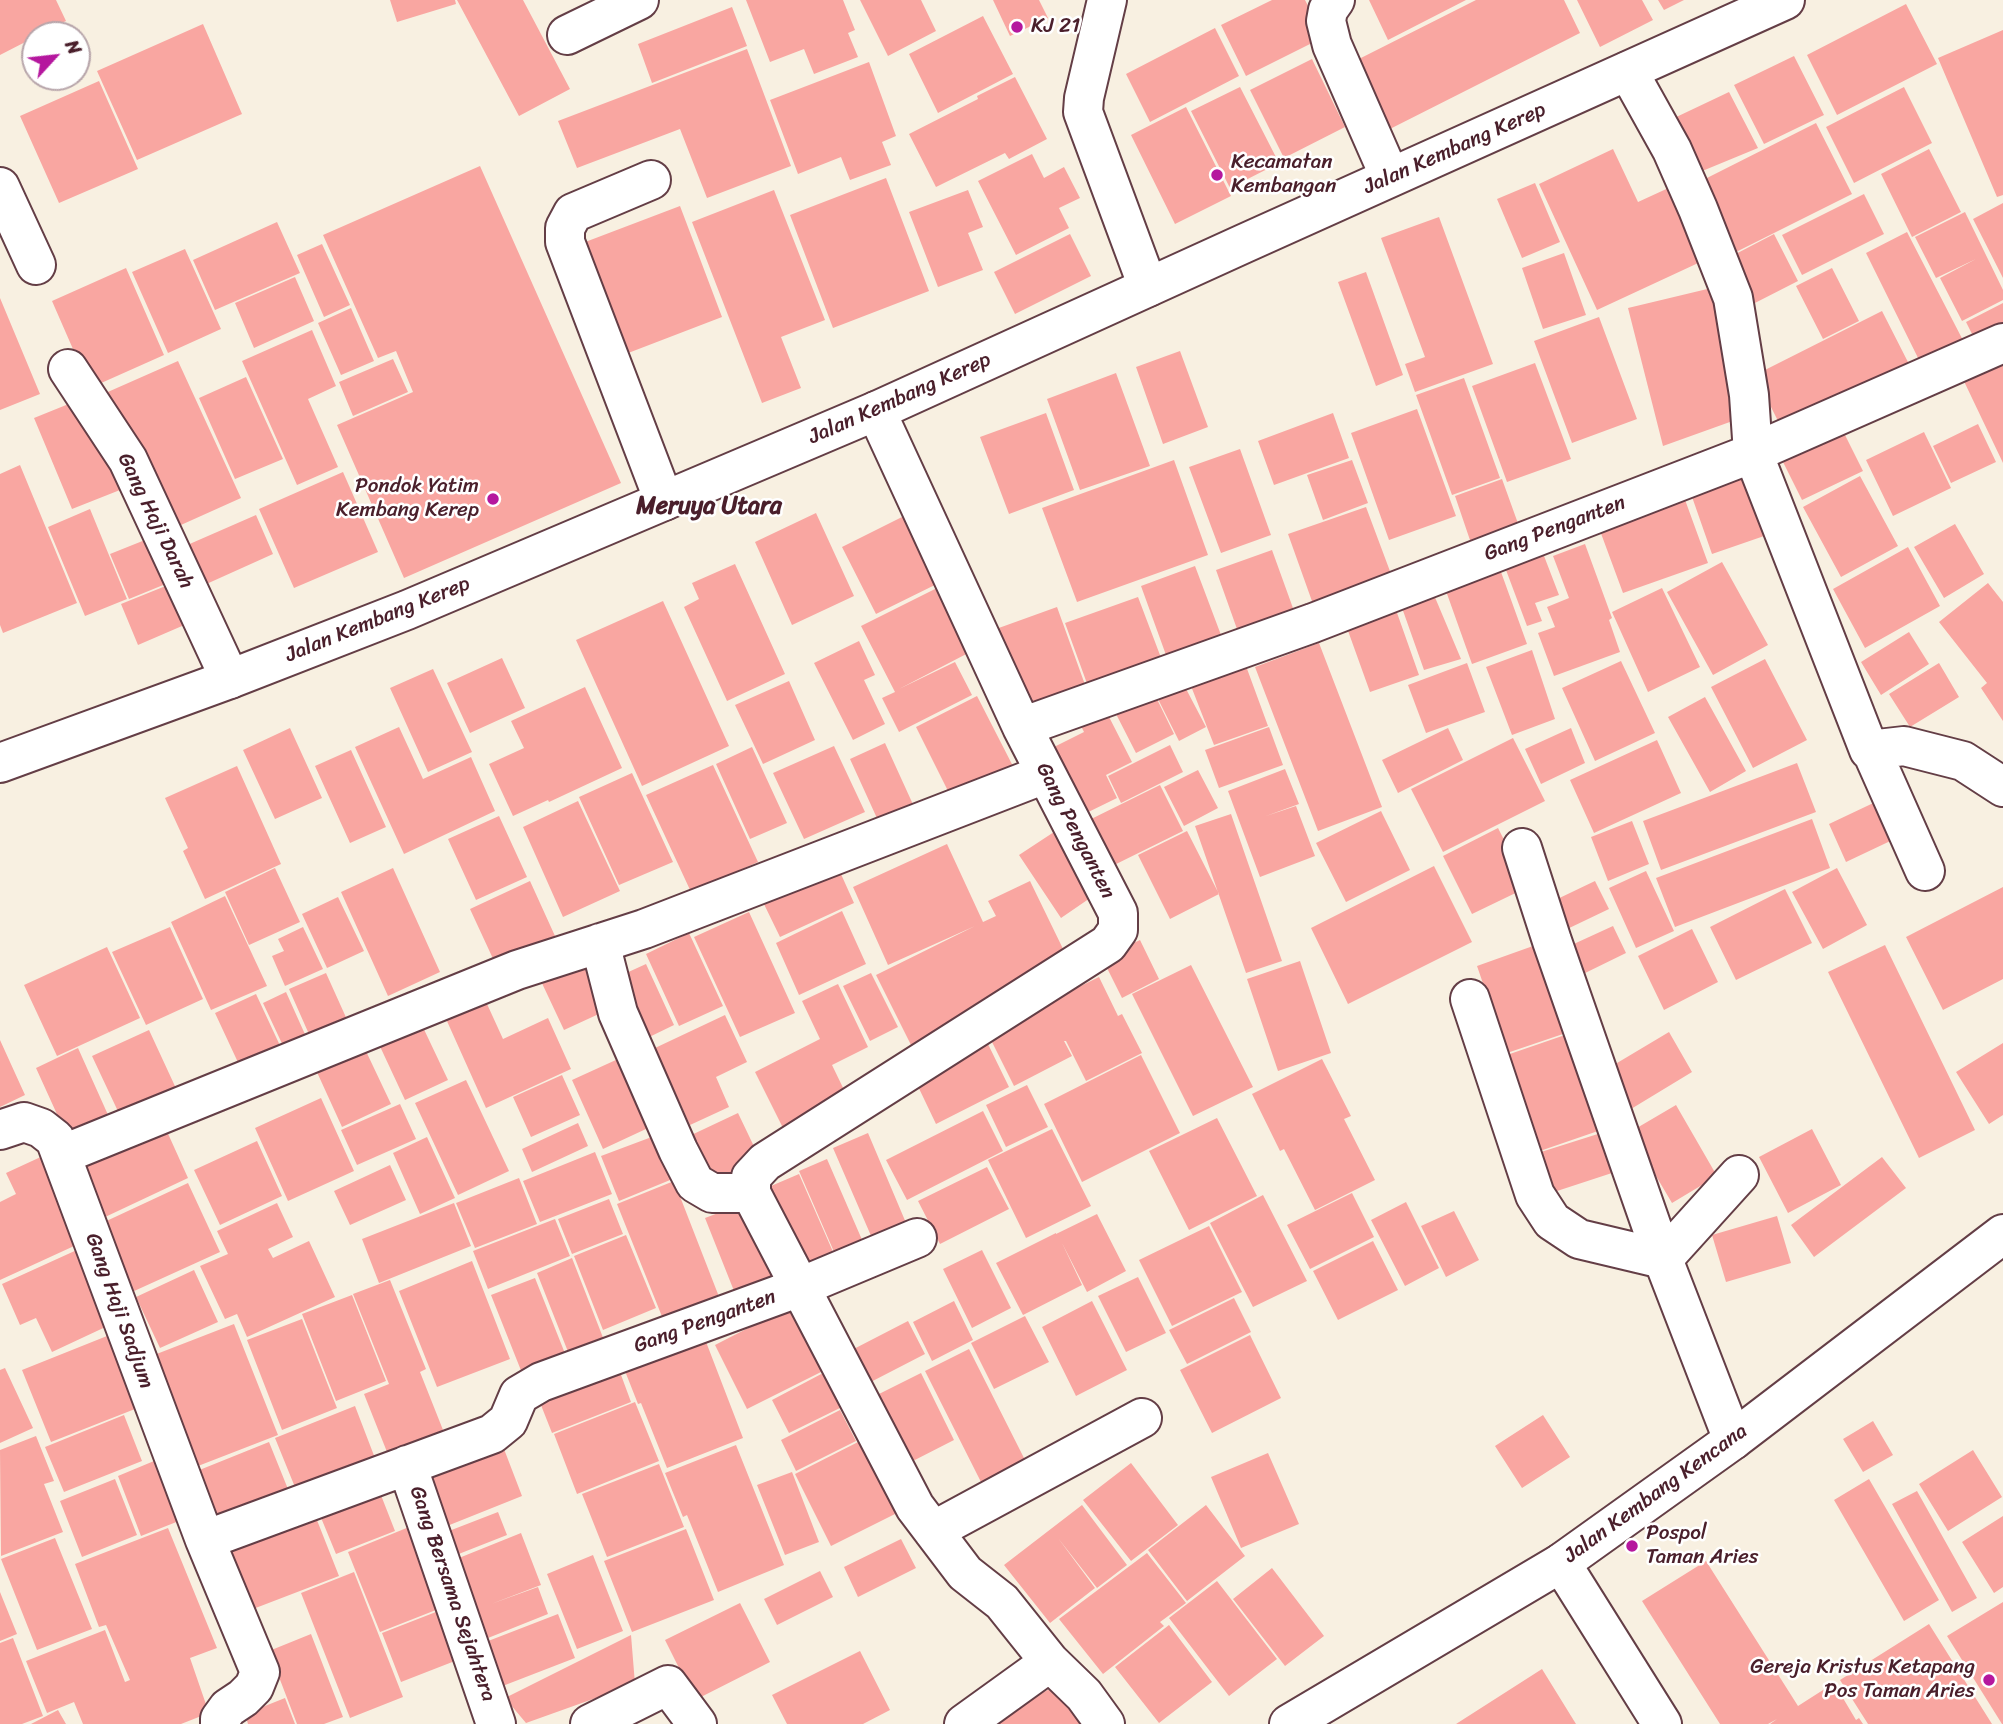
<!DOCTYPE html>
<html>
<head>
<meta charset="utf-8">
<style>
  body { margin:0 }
  #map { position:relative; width:2003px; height:1724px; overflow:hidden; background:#f8f0e1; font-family:Sriracha,sans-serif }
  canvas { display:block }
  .north { position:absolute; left:21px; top:21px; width:70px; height:70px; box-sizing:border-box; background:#fff; border:2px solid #b7a5aa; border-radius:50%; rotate:63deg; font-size:19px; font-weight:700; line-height:28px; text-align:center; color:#4a1f2b }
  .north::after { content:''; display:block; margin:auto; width:24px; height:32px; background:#b5179e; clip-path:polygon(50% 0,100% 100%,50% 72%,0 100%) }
</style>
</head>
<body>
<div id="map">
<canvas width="2003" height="1724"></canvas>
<div class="north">N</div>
</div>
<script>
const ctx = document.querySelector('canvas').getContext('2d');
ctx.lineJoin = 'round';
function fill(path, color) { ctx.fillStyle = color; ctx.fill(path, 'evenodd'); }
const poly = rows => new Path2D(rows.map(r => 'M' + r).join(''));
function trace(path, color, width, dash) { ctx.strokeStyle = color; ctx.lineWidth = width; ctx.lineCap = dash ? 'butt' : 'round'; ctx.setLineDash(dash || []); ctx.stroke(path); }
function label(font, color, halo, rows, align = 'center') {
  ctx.font = font + ' Sriracha,sans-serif'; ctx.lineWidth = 5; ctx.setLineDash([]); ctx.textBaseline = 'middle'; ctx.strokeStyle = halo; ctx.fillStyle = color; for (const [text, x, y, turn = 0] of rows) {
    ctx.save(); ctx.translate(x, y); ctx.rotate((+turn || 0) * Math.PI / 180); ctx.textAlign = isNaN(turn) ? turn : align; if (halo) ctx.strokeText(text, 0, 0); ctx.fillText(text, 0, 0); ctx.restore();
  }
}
fill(poly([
  [0,0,56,0,66,21,35,35,35,37,0,55],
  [390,0,455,0,456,4,397,22],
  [457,0,523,0,570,89,519,116],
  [746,0,843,0,855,30,848,33,858,57,814,74,804,49,770,62],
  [860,0,921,0,936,31,888,56],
  [993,0,1039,0,1048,18,1010,36],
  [1272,0,1305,0,1324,37,1246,76,1221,25],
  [1369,0,1466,0,1388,40],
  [1476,0,1564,0,1580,33,1380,134,1345,66],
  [1577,0,1642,0,1653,20,1600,47],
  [1658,0,1684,0,1664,10],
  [1906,4,1937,64,1837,115,1807,55],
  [732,7,747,46,652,83,638,44],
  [983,16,1013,74,938,113,909,54],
  [203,24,242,114,137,160,97,71],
  [1215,28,1239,76,1150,122,1126,74],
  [2003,30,2003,195,1997,197,1938,58],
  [747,49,791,166,707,198,680,129,577,168,558,121],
  [1794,56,1824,115,1764,144,1734,85],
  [1312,59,1345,127,1284,158,1250,90],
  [869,62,896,136,882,142,891,165,850,180,841,157,798,174,770,100],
  [1015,77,1047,139,1009,159,1005,153,936,187,909,134,978,99,977,96],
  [99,81,138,169,59,203,20,116],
  [1240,87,1279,163,1230,188,1191,111],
  [1904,87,1932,143,1854,183,1826,127],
  [1729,92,1758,148,1695,174,1670,120],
  [1186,107,1231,196,1175,224,1131,135],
  [1816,123,1852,194,1736,252,1701,181],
  [1613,149,1638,202,1675,185,1709,258,1597,310,1539,184],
  [1929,149,1961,212,1912,237,1881,174],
  [1032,154,1044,178,1064,167,1080,198,1059,208,1069,228,1016,255,978,181],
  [480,166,621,483,404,578,337,425,413,392,396,351,378,358,323,235],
  [886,178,929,291,833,328,790,215],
  [1535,183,1560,242,1522,258,1497,199],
  [774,190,825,320,781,337,801,388,762,403,692,222],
  [968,190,983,227,968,233,983,270,938,287,909,212],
  [1864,194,1884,234,1802,275,1782,235],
  [2003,203,2003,278,1973,219],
  [680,206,722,317,623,355,580,244],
  [1965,212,2003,290,2003,300,1962,321,1940,278,1976,259,1936,278,1915,237],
  [1439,217,1493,364,1415,392,1405,364,1425,357,1381,238],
  [277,222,300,273,215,310,193,260],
  [1907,232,1968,350,1925,372,1866,253],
  [1070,234,1091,276,1015,314,994,272],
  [1774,234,1798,281,1751,305,1728,258],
  [322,244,350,305,324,317,297,255],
  [185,249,221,329,168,353,132,272],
  [1564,253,1586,315,1543,329,1522,268],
  [126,268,164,355,90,388,52,301],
  [1832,268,1859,321,1823,339,1796,286],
  [1366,272,1403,375,1376,386,1338,282],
  [295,277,314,321,254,348,235,303],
  [1724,285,1741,418,1663,446,1628,308],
  [0,298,40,394,0,410],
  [2003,303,2003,337,1979,348,1966,322],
  [351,308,374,361,341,375,318,323],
  [1882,311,1911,368,1784,433,1755,375],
  [1599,317,1637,419,1572,443,1534,341],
  [312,330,336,386,308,399,338,467,297,485,242,361],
  [1180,351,1208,427,1163,444,1136,367],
  [2003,354,2003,463,1961,375],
  [393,359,408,392,353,416,339,382],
  [178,361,241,498,172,529,101,395],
  [1535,363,1571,459,1507,482,1472,386],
  [1116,373,1150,466,1080,490,1047,399],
  [246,377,283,459,235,479,199,398],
  [1464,378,1500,478,1452,495,1416,395],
  [81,399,120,490,72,509,34,418],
  [1417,409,1456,516,1389,540,1351,433],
  [1046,413,1074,490,1009,514,980,437],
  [1333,413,1349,458,1274,485,1258,441],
  [1978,424,1996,462,1951,483,1933,446],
  [1843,431,1863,471,1802,500,1782,460],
  [1924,432,1951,488,1893,516,1866,460],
  [1240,449,1271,535,1221,553,1189,467],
  [1174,460,1208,555,1077,602,1042,508],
  [1352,460,1368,503,1323,520,1307,475],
  [20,465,77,603,3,633,0,625,0,474],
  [343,472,378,552,294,588,259,509],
  [1745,475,1767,535,1712,554,1691,494],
  [1860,476,1898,546,1841,577,1803,507],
  [1502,479,1520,529,1472,546,1455,496],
  [1684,497,1708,563,1623,593,1599,528],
  [1366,507,1397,590,1318,618,1288,534],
  [90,509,127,599,85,616,48,527],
  [912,512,947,579,876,614,842,547],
  [816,513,854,596,792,625,755,542],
  [256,515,273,554,202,586,185,546],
  [1955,524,1984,574,1944,598,1914,547],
  [155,536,173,581,129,599,110,554],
  [1585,544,1612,618,1609,620,1620,652,1554,676,1538,633,1555,627,1547,607,1569,598,1553,556],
  [1908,547,1940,606,1865,648,1833,589],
  [1541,548,1559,595,1535,603,1542,621,1527,626,1503,562],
  [1272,550,1298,622,1242,643,1216,570],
  [1722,562,1768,645,1713,675,1667,592],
  [735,564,785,674,727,701,684,607,699,599,692,583],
  [1195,566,1221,635,1166,655,1141,586],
  [1501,572,1527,644,1472,664,1446,591],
  [173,583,189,623,138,645,121,604],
  [1988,583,2003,602,2003,721,1981,688,1987,683,1939,622],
  [941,586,974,650,899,689,955,662,972,695,899,732,882,698,895,692,861,626],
  [1662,588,1700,667,1648,692,1612,612],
  [1434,595,1461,659,1424,670,1401,605],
  [1138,597,1163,663,1089,689,1065,623],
  [663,601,729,746,642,786,576,640],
  [1057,607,1088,693,1027,715,996,629],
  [1396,610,1419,675,1370,692,1347,628],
  [1909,632,1929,664,1881,695,1861,662],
  [859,641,875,675,864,680,885,724,853,740,814,663],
  [1319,643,1382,807,1318,831,1255,667],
  [1532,650,1555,719,1512,735,1486,667],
  [502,658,525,708,470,733,447,683],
  [1765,659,1807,740,1753,768,1711,687],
  [1621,661,1655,733,1595,761,1562,688],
  [1467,663,1485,712,1426,733,1408,685],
  [1939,663,1959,697,1910,727,1889,694],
  [1246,666,1268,726,1214,745,1191,686],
  [433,669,472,752,428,772,390,688],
  [789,681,815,740,763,764,735,705],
  [1184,685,1206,727,1179,741,1157,697],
  [585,687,622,768,549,802,548,800,513,816,489,764,524,748,511,721],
  [1154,693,1174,734,1136,753,1115,712],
  [977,696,1017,774,955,805,916,727],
  [1705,697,1746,771,1710,792,1668,717],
  [1106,711,1132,762,1106,775,1117,798,1072,820,1038,755,1084,732,1080,724],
  [399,727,423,779,471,757,495,811,404,854,355,747],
  [1269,727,1283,765,1219,788,1205,750],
  [290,728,322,798,275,819,243,750],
  [1448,728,1463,760,1398,793,1382,760],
  [1571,728,1585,763,1541,784,1525,749],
  [1513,738,1545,801,1443,852,1411,789],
  [1657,740,1681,793,1594,833,1570,780],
  [885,743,916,811,881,827,850,759],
  [1170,745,1183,772,1121,803,1108,776],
  [834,746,865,812,804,839,773,773],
  [752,747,787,823,750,839,716,764],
  [351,750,386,827,350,843,315,766],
  [1797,763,1816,812,1661,870,1643,821],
  [713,765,758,862,691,892,646,795],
  [237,766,281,864,205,899,183,851,188,848,165,798],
  [1285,769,1299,804,1266,816,1296,806,1315,856,1260,877,1228,791],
  [1198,770,1218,808,1184,826,1164,787],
  [632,773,673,862,619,885,579,797],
  [1160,785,1183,831,1100,872,1077,826],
  [1886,797,1903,835,1846,862,1829,824],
  [578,801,620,891,563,917,523,827],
  [1381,811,1410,870,1346,902,1316,843],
  [1231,814,1282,961,1246,973,1195,826],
  [499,816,527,877,476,900,448,839],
  [1812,819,1830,868,1675,927,1656,878],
  [1632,821,1649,864,1608,881,1591,837],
  [1498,828,1528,887,1472,914,1443,856],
  [1187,831,1219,894,1170,919,1138,855],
  [1054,832,1096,894,1061,918,1019,855],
  [947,844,983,922,996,916,988,901,1030,881,1066,955,1030,986,911,1045,876,975,975,926,888,965,853,887],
  [836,863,854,903,780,937,761,898],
  [1434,866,1472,942,1348,1004,1311,928],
  [275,868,300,922,249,945,225,892],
  [393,868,440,972,388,996,341,892],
  [1837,868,1867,925,1823,949,1792,892],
  [1646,871,1674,931,1636,948,1609,888],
  [530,881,555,936,495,963,470,909],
  [1595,881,1609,909,1563,931,1549,903],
  [2003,887,2003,979,1943,1010,1906,937],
  [1785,889,1812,943,1736,980,1710,927],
  [225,896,267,986,211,1010,171,922],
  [338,897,364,951,327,968,302,914],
  [842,911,866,964,799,995,776,943],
  [749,912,795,1013,740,1037,694,937],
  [1613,926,1626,953,1579,976,1565,948],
  [170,927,203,999,146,1025,112,952],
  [303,927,323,969,285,986,272,956,284,951,278,939],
  [1692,929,1718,982,1664,1010,1638,956],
  [689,933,723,1006,679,1026,646,954],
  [1140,940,1159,979,1122,998,1102,958],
  [1885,945,1975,1130,1919,1158,1828,972],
  [1533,946,1563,1034,1507,1053,1477,966],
  [107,947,140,1018,57,1056,24,985],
  [590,956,614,1007,564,1030,540,979],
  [1300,961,1331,1053,1278,1071,1247,979],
  [646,964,674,1025,641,1041,613,979],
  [1191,965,1253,1087,1193,1116,1132,994],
  [326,973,349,1024,312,1041,289,989],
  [871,973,898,1027,870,1041,843,986],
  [1099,977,1118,1016,1122,1014,1142,1053,1086,1081,1066,1041,1064,1041,1072,1056,1014,1086,987,1032],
  [838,984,868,1047,832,1065,847,1096,783,1128,755,1072,820,1039,802,1001],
  [286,992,308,1041,285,1050,263,1003],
  [482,993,503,1039,548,1018,571,1069,486,1108,442,1010],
  [256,994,283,1052,242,1071,215,1013],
  [725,1015,747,1062,716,1077,729,1107,690,1125,655,1048],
  [420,1021,448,1080,405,1100,377,1040],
  [149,1030,180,1097,123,1122,92,1056],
  [1669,1032,1692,1072,1631,1109,1607,1069],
  [1565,1035,1598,1131,1537,1152,1504,1056],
  [0,1040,25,1095,0,1107],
  [987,1042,1009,1087,936,1124,914,1078],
  [2003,1043,2003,1115,1989,1124,1956,1072],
  [364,1047,391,1104,342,1127,316,1070],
  [78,1048,113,1126,71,1145,36,1068],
  [629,1054,661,1122,603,1149,572,1080],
  [1141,1055,1180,1133,1082,1182,1044,1104],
  [1322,1059,1351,1116,1344,1119,1375,1180,1315,1210,1284,1149,1280,1151,1252,1094],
  [562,1075,580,1115,531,1137,513,1097],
  [466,1080,509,1171,458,1195,415,1103],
  [1027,1085,1048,1127,1006,1147,986,1105],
  [321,1098,354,1171,288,1201,255,1128],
  [400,1104,416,1139,357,1165,341,1130],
  [1676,1105,1717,1176,1672,1203,1630,1132],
  [983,1111,1003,1151,907,1200,886,1160],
  [738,1113,760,1159,707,1185,685,1138],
  [1217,1118,1257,1196,1189,1230,1149,1151],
  [578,1123,588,1146,532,1172,522,1149],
  [165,1127,188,1178,103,1218,79,1167],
  [1052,1129,1091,1206,1026,1238,988,1160],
  [1812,1129,1841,1185,1788,1213,1759,1157],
  [868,1133,909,1230,875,1245,833,1148],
  [1601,1133,1615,1172,1554,1192,1541,1152],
  [657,1135,675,1178,619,1201,601,1156],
  [427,1137,455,1198,420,1214,393,1153],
  [257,1141,282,1196,220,1225,194,1170],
  [595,1152,612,1194,540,1222,523,1181],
  [45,1155,85,1241,0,1280,0,1202,16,1194,6,1173],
  [1882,1157,1906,1188,1814,1257,1791,1225],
  [827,1159,866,1249,838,1261,799,1171],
  [390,1165,406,1200,350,1225,334,1191],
  [987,1167,1009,1209,940,1244,918,1201],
  [799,1174,837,1261,802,1277,764,1189],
  [519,1178,537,1224,475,1248,456,1203],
  [674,1181,723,1307,667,1329,617,1204],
  [188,1183,220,1252,132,1292,100,1224],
  [1352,1193,1374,1237,1310,1269,1287,1225],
  [1263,1195,1307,1281,1253,1307,1210,1223],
  [609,1199,623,1234,572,1254,558,1219],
  [750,1201,783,1284,738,1301,705,1218],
  [1406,1202,1439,1268,1405,1286,1371,1220],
  [277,1203,293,1237,268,1249,273,1258,309,1241,335,1297,247,1337,237,1314,225,1319,200,1266,228,1254,217,1231],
  [454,1203,471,1246,379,1283,362,1239],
  [1454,1211,1479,1260,1446,1277,1421,1226],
  [1097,1214,1126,1271,1087,1292,1062,1243,1082,1285,1023,1315,996,1263,1056,1233,1056,1234],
  [1777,1216,1791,1263,1726,1282,1712,1235],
  [555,1219,570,1256,488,1289,473,1251],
  [1209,1226,1242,1292,1172,1326,1139,1260],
  [626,1235,656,1308,603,1330,574,1256],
  [1373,1241,1398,1290,1338,1320,1313,1271],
  [79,1249,114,1323,52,1352,36,1318,20,1325,2,1284],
  [982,1250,1011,1308,972,1328,943,1269],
  [572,1258,609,1353,574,1367,537,1273],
  [472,1261,510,1359,437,1387,399,1291],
  [194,1270,218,1322,160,1348,136,1297],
  [1138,1277,1166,1333,1126,1352,1098,1296],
  [535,1278,566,1356,522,1373,491,1295],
  [390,1280,426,1369,420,1372,445,1435,389,1457,364,1394,389,1384,353,1294],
  [352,1295,386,1381,336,1401,302,1314],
  [1234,1298,1251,1332,1187,1364,1169,1330],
  [954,1301,973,1340,932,1361,913,1322],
  [1092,1301,1127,1370,1076,1396,1042,1327],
  [795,1304,827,1369,747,1409,715,1345],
  [1025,1316,1049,1362,994,1389,971,1343],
  [302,1319,337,1408,282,1430,247,1340],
  [908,1321,925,1354,863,1386,846,1353],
  [234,1324,278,1435,198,1466,154,1355],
  [703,1334,743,1438,667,1468,641,1403,638,1404,623,1366],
  [1250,1335,1281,1398,1212,1433,1180,1370],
  [107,1336,135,1409,51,1442,22,1370],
  [969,1349,1025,1460,981,1482,925,1371],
  [617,1364,631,1402,552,1433,537,1395],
  [5,1368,33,1428,0,1443,0,1370],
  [825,1372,842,1407,789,1433,772,1400],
  [921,1373,954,1440,907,1464,873,1397],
  [635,1402,659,1461,577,1494,554,1434],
  [355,1406,378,1466,299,1497,275,1438],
  [840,1410,856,1441,796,1471,781,1440],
  [124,1415,142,1461,64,1492,45,1447],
  [1543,1415,1570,1457,1522,1488,1495,1446],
  [1873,1421,1893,1455,1863,1472,1843,1439],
  [36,1436,54,1481,44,1484,63,1532,1,1556,0,1450],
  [499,1436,522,1496,442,1528,419,1469],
  [862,1440,899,1512,831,1546,795,1474],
  [269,1442,292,1499,214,1529,192,1473],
  [736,1445,784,1565,718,1592,687,1515,683,1517,665,1473],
  [1973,1450,2002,1497,1948,1531,1919,1484],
  [1268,1453,1299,1524,1241,1548,1211,1477],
  [166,1456,189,1517,141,1536,118,1476],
  [1131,1463,1178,1525,1131,1561,1083,1500],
  [659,1464,684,1527,607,1557,582,1494],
  [792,1472,819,1542,785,1555,757,1485],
  [115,1479,137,1535,82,1557,60,1501],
  [1869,1479,1939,1600,1904,1621,1834,1500],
  [377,1485,395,1531,336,1554,317,1508],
  [1917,1491,1977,1598,1952,1612,1892,1504],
  [311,1505,339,1576,253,1609,225,1538],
  [1082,1505,1127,1565,1097,1588,1058,1538,1095,1588,1050,1623,1004,1565],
  [1206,1505,1245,1556,1187,1601,1148,1550],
  [498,1512,507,1535,446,1559,436,1536],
  [2003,1516,2003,1587,1994,1593,1962,1542],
  [409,1527,441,1608,380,1632,348,1552],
  [168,1528,217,1648,190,1658,209,1713,181,1724,83,1724,74,1702,47,1713,26,1661,105,1630,125,1682,130,1680,106,1625,99,1627,75,1564],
  [686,1529,714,1600,632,1632,604,1561],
  [521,1533,541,1585,491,1604,538,1587,548,1614,483,1640,444,1564],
  [55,1538,92,1629,37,1650,1,1559],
  [901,1539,916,1568,858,1597,844,1567],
  [1147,1553,1186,1603,1160,1622,1164,1626,1103,1674,1059,1619],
  [593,1555,623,1631,577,1649,547,1574],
  [1706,1561,1798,1706,1834,1683,1856,1720,1859,1718,1863,1724,1770,1724,1777,1719,1768,1724,1720,1724,1642,1601],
  [1272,1568,1324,1636,1285,1666,1233,1599],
  [820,1571,833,1597,777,1625,764,1599],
  [354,1572,403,1697,350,1718,301,1593],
  [1217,1581,1277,1659,1229,1696,1169,1618],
  [0,1592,17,1634,0,1641],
  [2003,1602,2003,1724,2002,1724,1947,1636],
  [740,1603,770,1662,695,1700,665,1640],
  [441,1610,460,1659,401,1682,382,1633],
  [558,1614,575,1658,500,1687,483,1643],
  [1929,1624,1992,1724,1868,1724,1840,1680],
  [1169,1625,1212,1682,1159,1723,1115,1667],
  [311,1634,343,1717,324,1724,297,1724,269,1651],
  [631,1635,635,1684,526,1723,505,1698],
  [13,1638,43,1716,22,1724,0,1724,0,1643],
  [860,1651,890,1710,863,1724,787,1724,772,1695],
  [1542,1669,1576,1724,1456,1724],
  [1060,1684,1080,1724,979,1724],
  [285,1698,295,1724,248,1724,245,1714],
  [58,1710,66,1724,31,1724]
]), '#f9a6a1');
const street = poly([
  [1335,0,1328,10,1326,21,1332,45,1390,177],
  [567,35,639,0],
  [1628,71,1672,150,1698,209,1733,298,1749,395,1753,453,1869,750,1873,754,1925,871],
  [651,180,573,213,565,228,565,242,664,501],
  [0,187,36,265],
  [68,369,128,460,230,679],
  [876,411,1022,727,1118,913,1118,930,1108,944,765,1162,751,1177,751,1193,915,1507,965,1573,1002,1602,1050,1662,1084,1695,1105,1724],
  [1022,727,1313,623,1753,453,2003,343],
  [1869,750,1904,746,1963,761,2003,787],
  [1522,848,1552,941,1663,1259,1733,1440],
  [600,943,618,1013,678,1150,695,1183,712,1193,751,1193],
  [1470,999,1535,1195,1552,1221,1579,1239,1663,1259],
  [0,1130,24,1122,41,1128,55,1139,205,1540],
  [61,1155,517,970,644,929,1045,774],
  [1663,1259,1739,1175],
  [407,1465,496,1724],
  [933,1531,1142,1418],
  [1561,1563,1662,1724],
  [220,1724,220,1719,228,1708,243,1698,254,1687,260,1672,205,1540,492,1434,508,1421,519,1395,541,1382,800,1287,917,1238],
  [590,1724,668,1685,697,1724],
  [964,1724,1050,1662]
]);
const secondary = poly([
  [1107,0,1084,98,1083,112,1148,287]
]);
const primary = poly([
  [0,763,230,679,407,610,876,411,1243,244,1785,0],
  [1289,1724,1561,1563,1733,1440,2003,1234]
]);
trace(street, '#643e46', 42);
trace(secondary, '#643e46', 42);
trace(primary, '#643e46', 42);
trace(street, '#fff', 38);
trace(secondary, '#fff', 38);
trace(primary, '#fff', 38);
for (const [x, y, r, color] of [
  [1017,27,7,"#b5179e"],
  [1217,175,7,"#b5179e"],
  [493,499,7,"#b5179e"],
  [1632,1546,7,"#b5179e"],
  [1989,1680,7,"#b5179e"]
]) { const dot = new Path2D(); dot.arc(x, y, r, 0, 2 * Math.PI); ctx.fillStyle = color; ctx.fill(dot); trace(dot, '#fff', 2.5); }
label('21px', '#4a1f2b', '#fff', [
  ["KJ 21",1031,27],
  ["Kecamatan",1231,163],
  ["Kembangan",1231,187],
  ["Pondok Yatim",479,487,"right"],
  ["Kembang Kerep",479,511,"right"],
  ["Pospol",1646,1534],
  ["Taman Aries",1646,1558],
  ["Gereja Kristus Ketapang",1975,1668,"right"],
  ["Pos Taman Aries",1975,1692,"right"]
], 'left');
label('21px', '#4a1f2b', '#fff', [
  ["Jalan Kembang Kerep",1455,149,-24],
  ["Jalan Kembang Kerep",900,399,-24],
  ["Gang Haji Darah",155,521,64],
  ["Gang Penganten",1555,529,-21],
  ["Jalan Kembang Kerep",378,620,-22],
  ["Gang Penganten",1075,831,63],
  ["Gang Haji Sadjum",119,1311,70],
  ["Gang Penganten",705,1322,-20],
  ["Jalan Kembang Kencana",1656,1494,-36],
  ["Gang Bersama Sejahtera",452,1594,71]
]);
label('bold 24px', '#4a1f2b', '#fff', [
  ["Meruya Utara",709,507]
]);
</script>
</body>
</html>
